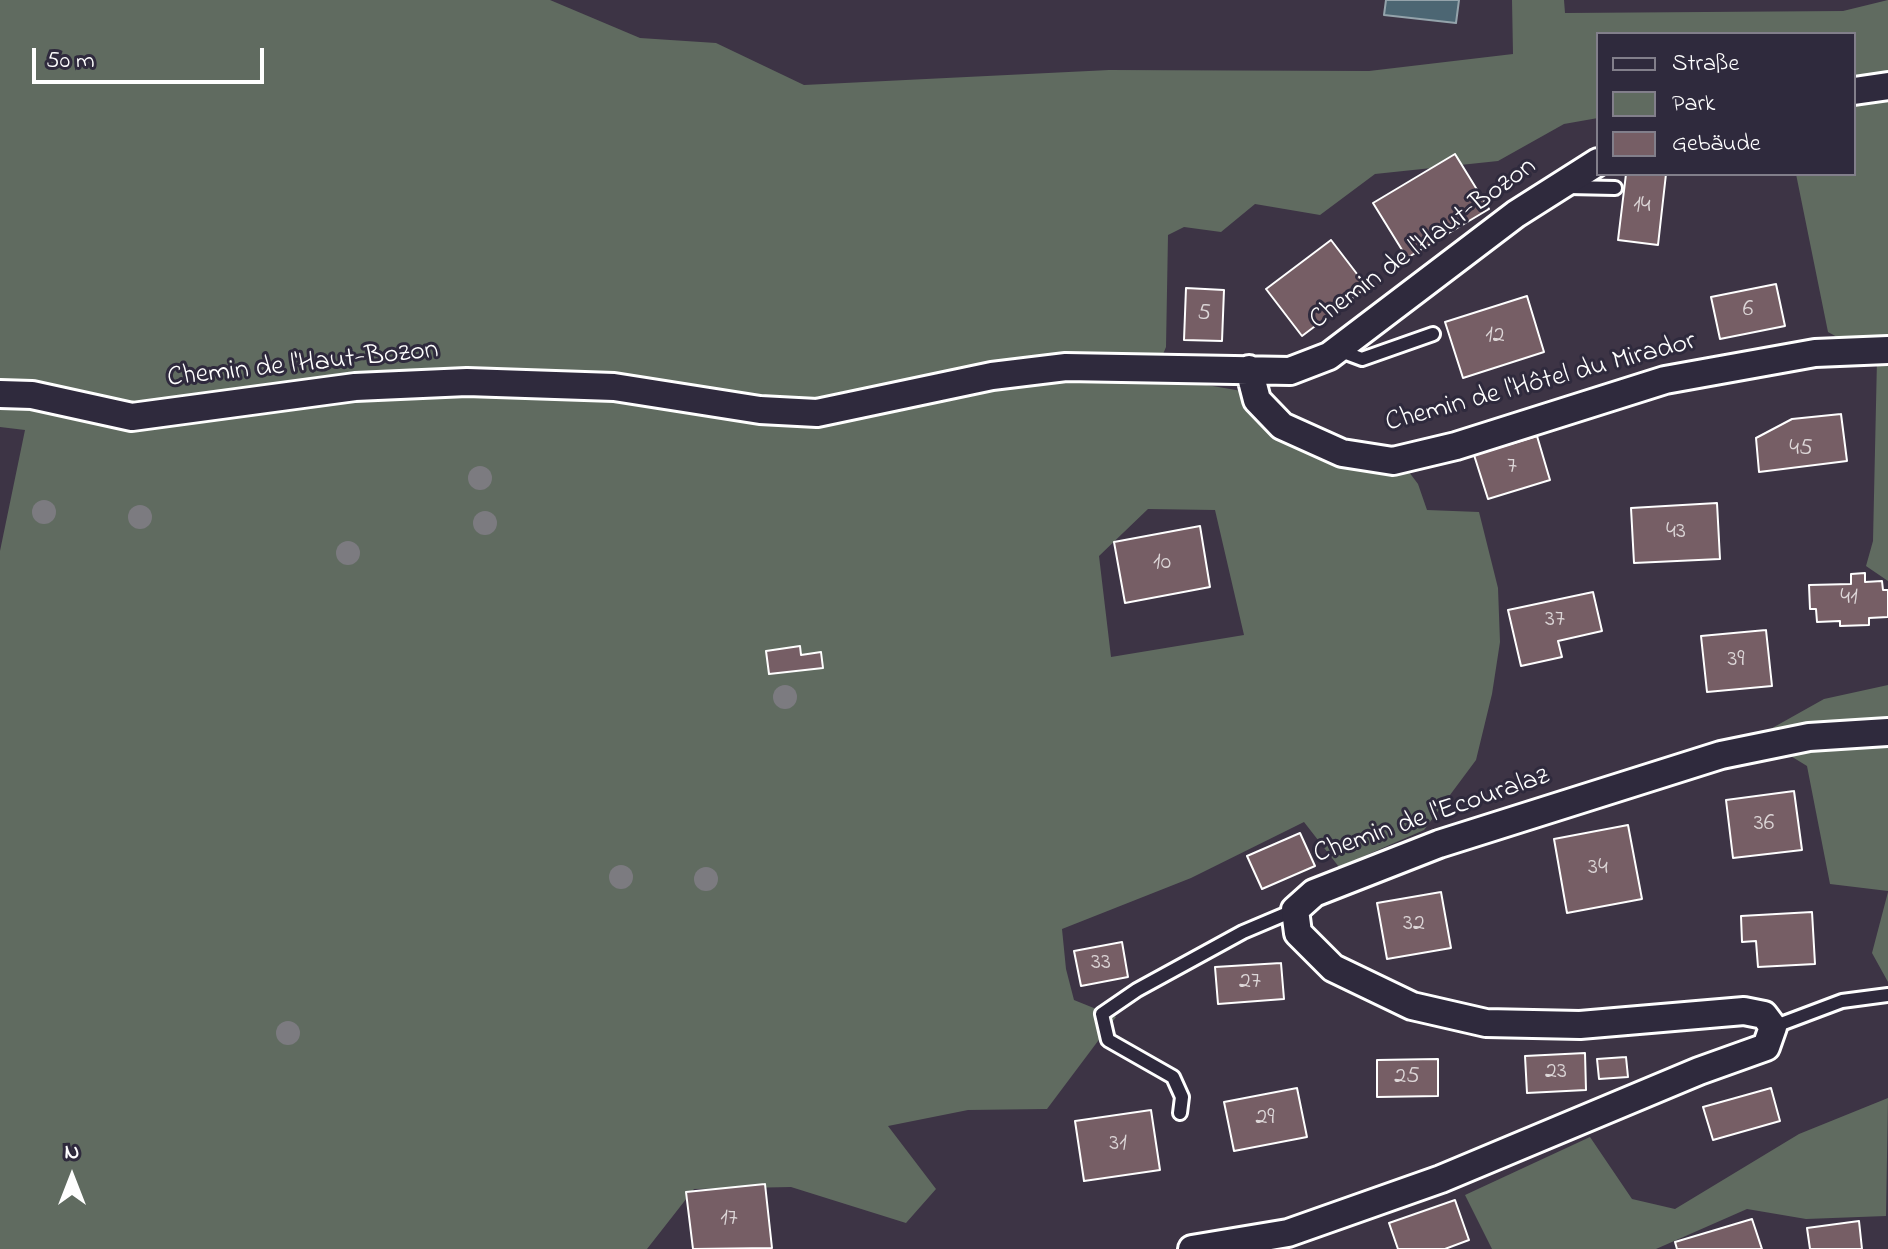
<!DOCTYPE html>
<html>
<head>
<meta charset="utf-8">
<style>
  body { margin:0 }
  #map { position:relative; width:1888px; height:1249px; overflow:hidden; background:#3d3445; font-family:"Indie Flower",sans-serif }
  canvas { display:block }
  .legend { position:absolute; left:1596px; top:32px; width:260px; height:144px; box-sizing:border-box; background:#2f2a3d; border:2px solid #827f8b; margin:0; padding:10px 14px; list-style:none; font-size:24px; color:#fff }
  .legend li { display:flex; align-items:center; gap:16px; height:40px }
  .legend b { width:40px; border:2px solid #827f8b }
  .north { position:absolute; left:32px; top:1137px; width:80px; height:80px; -webkit-text-stroke:6px #2f2a3d; paint-order:stroke; rotate:0deg; font-size:22px; font-weight:700; line-height:32px; text-align:center; color:#fff }
  .north::after { content:''; display:block; margin:auto; width:28px; height:36px; background:#fff; clip-path:polygon(50% 0,100% 100%,50% 72%,0 100%) }
  .scale { position:absolute; left:32px; top:48px; width:232px; height:36px; box-sizing:border-box; border:4px solid #fff; border-top:0; padding-left:10px; font-size:24px; line-height:28px; white-space:nowrap; color:#fff; -webkit-text-stroke:6px #2f2a3d; paint-order:stroke }
</style>
</head>
<body>
<div id="map">
<canvas width="1888" height="1249"></canvas>
<ul class="legend">
<li><b style="height:10px;background:#2f2a3d"></b>Straße</li>
<li><b style="height:22px;background:#606b60"></b>Park</li>
<li><b style="height:22px;background:#765e65"></b>Gebäude</li>
</ul>
<div class="north">N</div>
<div class="scale">50 m</div>
</div>
<script>
const ctx = document.querySelector('canvas').getContext('2d');
ctx.lineJoin = 'round';
function fill(path, color) { ctx.fillStyle = color; ctx.fill(path, 'evenodd'); }
const poly = rows => new Path2D(rows.map(r => 'M' + r).join(''));
function trace(path, color, width, dash) { ctx.strokeStyle = color; ctx.lineWidth = width; ctx.lineCap = dash ? 'butt' : 'round'; ctx.setLineDash(dash || []); ctx.stroke(path); }
function label(font, color, halo, rows, align = 'center') {
  ctx.font = font + ' "Indie Flower",sans-serif'; ctx.lineWidth = 6; ctx.setLineDash([]); ctx.textBaseline = 'middle'; ctx.strokeStyle = halo; ctx.fillStyle = color; for (const [text, x, y, turn = 0] of rows) {
    ctx.save(); ctx.translate(x, y); ctx.rotate((+turn || 0) * Math.PI / 180); ctx.textAlign = isNaN(turn) ? turn : align; if (halo) ctx.strokeText(text, 0, 0); ctx.fillText(text, 0, 0); ctx.restore();
  }
}
fill(poly([
  [0,0,550,0,640,38,716,43,804,85,1109,70,1369,71,1513,54,1512,0,1564,0,1565,13,1843,11,1888,0,1888,581,1866,566,1873,541,1877,359,1828,332,1796,174,1854,174,1854,34,1598,34,1598,118,1564,124,1498,161,1375,174,1320,215,1255,204,1221,232,1184,227,1168,235,1166,347,1154,376,1271,396,1288,416,1347,445,1394,452,1418,484,1427,510,1479,512,1498,588,1500,642,1492,694,1476,760,1424,830,1339,867,1304,822,1191,878,1062,929,1066,969,1074,1000,1116,1017,1047,1109,968,1110,888,1126,936,1189,906,1223,791,1187,694,1189,647,1249,0,1249,0,551,25,430,0,427],
  [1148,509,1215,510,1244,635,1111,657,1099,556],
  [1888,685,1888,891,1830,884,1807,766,1758,736,1824,699],
  [1888,892,1888,982,1872,953],
  [1888,1098,1886,1216,1806,1219,1747,1209,1656,1249,1492,1249,1465,1195,1590,1137,1632,1199,1675,1209,1799,1134]
]), '#606b60');
const water = poly([
  [1386,0,1459,0,1456,23,1384,15,1386,0]
]);
fill(water, '#4c6673');
trace(water, '#94a3ab', 2);
const building = poly([
  [1455,154,1489,209,1407,258,1373,203,1455,154],
  [1626,174,1666,174,1658,245,1618,240,1626,174],
  [1331,240,1367,287,1302,336,1266,289,1331,240],
  [1776,284,1785,326,1720,339,1711,297,1776,284],
  [1186,288,1224,290,1222,341,1184,340,1186,288],
  [1527,296,1544,352,1463,378,1445,322,1527,296],
  [1841,414,1847,461,1759,472,1756,438,1792,419,1841,414],
  [1537,436,1550,480,1488,499,1474,455,1537,436],
  [1717,503,1720,559,1634,563,1631,508,1717,503],
  [1200,526,1210,587,1125,603,1114,542,1200,526],
  [1865,573,1865,582,1882,581,1883,590,1888,590,1888,617,1869,618,1869,625,1840,626,1840,621,1817,622,1816,609,1810,609,1809,585,1851,584,1851,574,1865,573],
  [1593,592,1602,631,1558,641,1562,657,1521,666,1508,610,1593,592],
  [1766,630,1772,686,1707,692,1701,636,1766,630],
  [800,646,801,655,821,652,823,668,769,674,766,651,800,646],
  [1794,791,1802,850,1733,858,1726,800,1794,791],
  [1628,825,1642,899,1567,913,1554,839,1628,825],
  [1300,833,1315,866,1262,889,1247,856,1300,833],
  [1441,892,1451,948,1387,959,1377,903,1441,892],
  [1812,912,1815,964,1758,967,1756,941,1742,942,1741,916,1812,912],
  [1122,942,1128,977,1081,986,1074,951,1122,942],
  [1281,963,1284,999,1218,1004,1215,967,1281,963],
  [1585,1053,1586,1090,1527,1093,1525,1056,1585,1053],
  [1626,1057,1628,1077,1599,1079,1597,1059,1626,1057],
  [1438,1059,1438,1096,1377,1097,1377,1060,1438,1059],
  [1297,1088,1307,1137,1234,1151,1224,1102,1297,1088],
  [1771,1088,1780,1121,1713,1140,1703,1107,1771,1088],
  [1151,1110,1160,1170,1084,1181,1075,1121,1151,1110],
  [765,1184,772,1248,693,1249,686,1192,765,1184],
  [1455,1200,1469,1240,1445,1249,1398,1249,1389,1223,1455,1200],
  [1752,1219,1762,1249,1677,1249,1675,1242,1752,1219],
  [1859,1221,1862,1249,1810,1249,1807,1228,1859,1221]
]);
fill(building, '#765e65');
trace(building, '#fff', 2);
const lane = poly([
  [1569,187,1615,188],
  [1338,350,1362,359,1433,334],
  [1773,1027,1842,1001,1888,995],
  [1180,1113,1182,1097,1173,1077,1108,1040,1102,1014,1137,990,1243,932,1295,910]
]);
const street = poly([
  [1854,91,1888,86],
  [1249,369,1257,400,1282,426,1342,453,1393,461,1456,446,1665,380,1815,353,1888,350],
  [0,394,32,395,132,417,355,387,467,382,614,387,760,410,817,413,992,376,1066,367,1290,371,1329,356,1516,214,1598,162],
  [1192,1249,1288,1233,1441,1179,1699,1071,1766,1047,1773,1027,1764,1015,1744,1011,1580,1025,1486,1023,1412,1006,1333,968,1298,933,1295,910,1314,893,1439,844,1721,755,1809,737,1888,732]
]);
trace(lane, '#fff', 18);
trace(street, '#fff', 32);
trace(lane, '#2f2a3d', 12);
trace(street, '#2f2a3d', 26);
ctx.fillStyle = '#7c7b80';
for (const [x, y] of [
  [480,478],
  [44,512],
  [140,517],
  [485,523],
  [348,553],
  [785,697],
  [621,877],
  [706,879],
  [288,1033]
]) { ctx.beginPath(); ctx.arc(x, y, 12, 0, 2 * Math.PI); ctx.fill(); }
label('24px', '#ddd7d8', null, [
  ["14",1642,207],
  ["6",1748,311],
  ["5",1204,315],
  ["12",1495,337],
  ["45",1801,450],
  ["7",1512,468],
  ["43",1676,533],
  ["10",1162,564],
  ["41",1849,599],
  ["37",1555,621],
  ["39",1736,661],
  ["36",1764,825],
  ["34",1598,869],
  ["32",1414,925],
  ["33",1101,964],
  ["27",1250,983],
  ["23",1556,1073],
  ["25",1407,1078],
  ["29",1265,1119],
  ["31",1118,1145],
  ["17",729,1220]
]);
label('28px', '#fff', '#2f2a3d', [
  ["Chemin de l'Haut-Bozon",1424,245,-36],
  ["Chemin de l'Haut-Bozon",303,366,-6],
  ["Chemin de l'Hôtel du Mirador",1541,384,-15],
  ["Chemin de l'Ecouralaz",1432,817,-19]
]);
</script>
</body>
</html>
